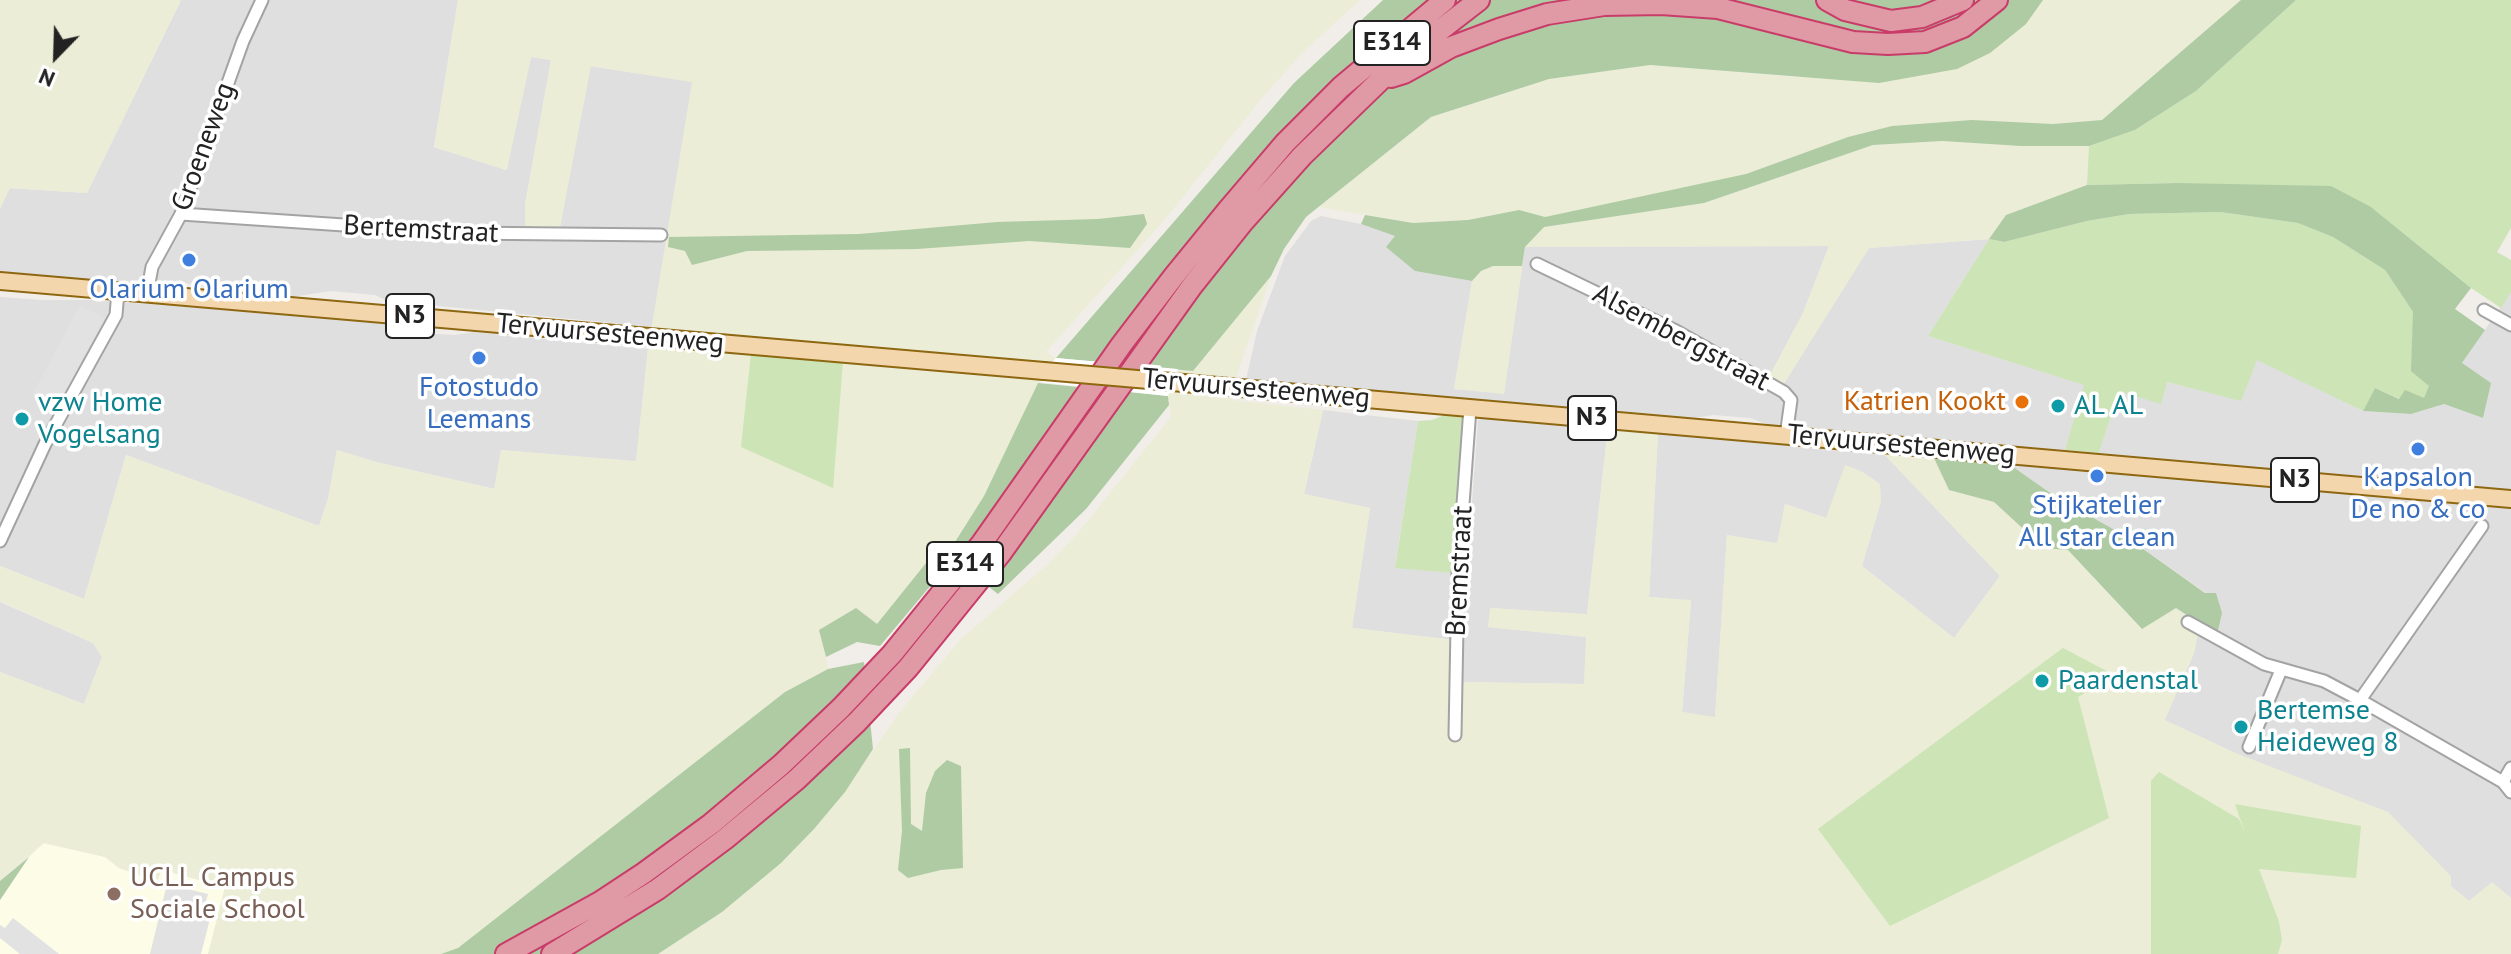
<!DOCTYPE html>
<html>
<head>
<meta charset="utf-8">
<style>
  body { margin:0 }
  #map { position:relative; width:2511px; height:954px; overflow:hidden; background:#f1eee9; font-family:"PT Sans",sans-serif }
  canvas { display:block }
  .north { position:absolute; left:16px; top:16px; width:80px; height:80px; -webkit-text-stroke:6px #fff; paint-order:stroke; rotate:203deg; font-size:22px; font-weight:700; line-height:32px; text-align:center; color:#222 }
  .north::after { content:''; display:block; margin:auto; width:28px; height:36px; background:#222; clip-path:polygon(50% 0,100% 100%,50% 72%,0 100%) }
</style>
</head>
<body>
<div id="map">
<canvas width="2511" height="954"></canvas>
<div class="north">N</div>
</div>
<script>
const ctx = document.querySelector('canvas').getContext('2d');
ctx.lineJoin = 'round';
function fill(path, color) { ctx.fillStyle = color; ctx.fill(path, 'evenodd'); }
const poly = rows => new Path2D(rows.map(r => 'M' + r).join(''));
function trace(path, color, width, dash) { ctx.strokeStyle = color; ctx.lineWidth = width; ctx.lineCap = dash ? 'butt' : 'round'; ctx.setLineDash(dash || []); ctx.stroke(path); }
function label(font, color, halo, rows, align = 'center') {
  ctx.font = font + ' "PT Sans",sans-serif'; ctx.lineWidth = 7; ctx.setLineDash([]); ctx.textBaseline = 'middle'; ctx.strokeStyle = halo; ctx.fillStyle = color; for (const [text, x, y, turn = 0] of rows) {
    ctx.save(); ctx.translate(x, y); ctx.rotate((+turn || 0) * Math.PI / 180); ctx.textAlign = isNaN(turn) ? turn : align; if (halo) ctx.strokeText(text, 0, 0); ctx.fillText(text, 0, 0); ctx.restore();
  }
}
fill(poly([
  [181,0,458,0,434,147,506,170,531,57,551,60,525,205,525,226,560,227,590,66,693,82,653,327,388,301,375,295,331,291,292,297,168,281,134,282,0,273,0,209,9,188,87,193],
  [1321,216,1361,224,1395,236,1415,271,1472,281,1454,389,1504,393,1525,247,1829,246,1803,313,1770,375,1783,384,1869,248,1989,239,1928,336,2085,385,2065,450,1775,427,1750,418,1713,415,1690,419,1246,380,1257,331,1285,256,1311,221],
  [2511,292,2511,490,2099,453,2119,391,2166,382,2240,400,2257,359,2363,411,2411,414,2444,404,2483,418,2462,363],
  [0,297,42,300,94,300,345,319,397,324,420,333,455,335,474,332,648,349,636,462,501,450,495,489,376,462,337,450,328,499,319,526,126,455,84,599,0,566],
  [1323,410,1418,421,1395,567,1458,573,1467,572,1478,420,1486,418,1608,428,1587,615,1491,608,1488,627,1587,637,1584,684,1459,682,1462,641,1352,628,1370,508,1304,494],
  [1658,433,1883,453,2000,576,1954,638,1862,566,1881,501,1826,518,1785,504,1778,544,1727,535,1715,718,1682,712,1691,601,1649,597],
  [2009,464,2511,508,2511,898,2492,883,2469,901,2451,886,2233,752,2164,720,2194,653,2206,593,2122,534,2056,497],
  [0,602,93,643,102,657,84,704,0,672]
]), '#dfdfdf');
fill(poly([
  [43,843,105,857,119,868,157,881,162,870,226,887,208,954,0,954,0,900,29,857]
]), '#fcfce7');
fill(poly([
  [0,0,181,0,87,193,10,188,0,209],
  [458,0,1360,0,1302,53,1263,97,1167,217,1046,352,1056,358,1045,371,1044,381,1038,384,984,496,948,553,934,553,877,624,820,630,828,669,785,692,458,948,442,954,208,954,225,887,162,870,157,881,119,868,105,857,44,843,0,881,0,672,84,704,102,657,93,643,0,601,0,566,84,599,126,455,319,526,328,499,337,450,376,462,494,489,501,450,636,461,648,349,692,82,591,66,560,227,525,226,525,205,551,60,531,57,507,170,434,147],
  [2043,0,2241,0,2102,120,2053,124,1892,126,1848,137,1746,174,1660,195,1545,217,1519,210,1468,220,1413,223,1319,207,1431,117,1549,79,1650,65,1795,77,2026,24],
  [1942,141,2021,146,2089,146,2087,185,2006,215,1989,239,1869,248,1784,384,1770,375,1803,313,1829,246,1525,247,1543,227,1704,203,1873,145],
  [1493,266,1522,266,1504,394,1454,389,1472,281,1481,271],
  [1271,276,1237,375,1232,400,1323,410,1304,494,1370,508,1352,628,1463,641,1460,682,1584,684,1586,637,1488,627,1490,608,1587,614,1608,428,1658,433,1649,597,1691,600,1682,712,1715,717,1727,535,1777,543,1785,504,1826,518,1845,465,1863,472,1880,484,1881,501,1862,566,1954,638,2000,576,1883,453,1934,458,1949,490,1994,502,2044,548,2068,550,2141,629,2176,608,2200,625,2194,653,2165,720,2233,752,2388,812,2451,876,2451,886,2469,901,2492,882,2511,898,2511,954,658,954,722,912,781,863,814,829,845,791,898,714,961,639,1048,564,1077,534,1171,417,1168,396,1178,369,1193,371]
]), '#ebedd7');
fill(poly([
  [2296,0,2511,0,2511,228,2497,252,2511,260,2511,292,2501,308,2471,288,2371,207,2177,183,2087,185,2089,146,2135,130,2196,91],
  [2220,212,2298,223,2333,237,2385,270,2413,312,2413,337,2430,386,2424,399,2400,399,2375,388,2363,411,2257,360,2241,401,2167,382,2161,404,2119,391,2099,453,2065,450,2084,385,1928,336,1989,239,2004,242,2087,221,2129,214],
  [751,354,843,362,833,488,741,447],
  [1447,414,1463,418,1454,573,1395,568,1418,421,1432,420],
  [2063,648,2116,676,2078,697,2109,818,1890,926,1818,829],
  [2159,772,2239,819,2245,833,2235,804,2361,826,2356,878,2259,869,2279,922,2282,940,2278,954,2151,954,2151,781]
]), '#cce4b6');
fill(poly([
  [1383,0,2043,0,2026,24,1990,53,1957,69,1879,83,1650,65,1549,79,1431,117,1306,217,1284,249,1271,276,1193,371,1056,358,1294,83],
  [2241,0,2296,0,2196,91,2135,130,2089,146,2021,146,1942,141,1873,145,1704,203,1544,227,1525,247,1522,266,1493,266,1481,271,1472,281,1415,271,1386,247,1395,236,1361,224,1365,215,1413,223,1468,220,1519,210,1545,217,1746,174,1848,137,1892,126,1972,120,2053,124,2102,120],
  [2177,183,2331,186,2371,207,2471,288,2455,309,2485,330,2462,363,2491,383,2483,418,2444,404,2411,414,2363,411,2375,388,2399,399,2405,390,2424,398,2429,386,2411,371,2413,312,2385,270,2333,237,2298,223,2220,212,2129,214,2087,221,2004,242,1989,239,2006,215,2087,185],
  [1144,214,1147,224,1130,248,1029,241,917,249,747,251,692,265,685,251,668,247,669,237,859,234,997,222,1098,219],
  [1038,383,1168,396,1169,405,1086,509,998,594,953,559,880,646,857,642,826,657,819,630,856,608,877,624,934,553,948,553,984,496],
  [1934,458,2009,464,2056,497,2122,534,2205,593,2216,593,2222,613,2217,635,2176,608,2142,629,2068,550,2044,548,1994,502,1949,490],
  [864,662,873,749,845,792,814,829,781,863,722,912,658,954,441,954,458,948,785,692,828,669],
  [910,748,911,824,922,831,926,793,935,771,947,760,961,766,963,868,941,870,908,878,898,870,902,831,899,749],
  [29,857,0,900,0,881]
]), '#aecba3');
fill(poly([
  [80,305,104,318,57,408,32,395],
  [167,884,208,894,205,905,213,907,201,954,150,954],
  [13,918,59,954,20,954,0,938,0,925,5,928]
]), '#e2e2e2');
fill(poly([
  [1056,358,1178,369,1168,396,1040,382,1044,381,1044,371]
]), '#fff');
const minor = poly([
  [181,214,462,233,661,235],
  [1537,264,1676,331,1784,392,1791,400,1786,436],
  [147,294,152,267,181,214,243,41,262,0],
  [2484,310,2511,325],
  [0,541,45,444,116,315,118,291],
  [2188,622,2264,664,2324,681,2360,700,2503,782,2511,792],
  [2360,700,2482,526],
  [1455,735,1458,573,1470,408],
  [2249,747,2281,670],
  [2503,782,2511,768]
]);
const primary = poly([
  [0,281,1044,371],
  [1172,382,2511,499]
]);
const motorway = poly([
  [1827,0,1845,10,1891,21,1922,17,1963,0],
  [1391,77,1404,73,1451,47,1499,29,1547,14,1604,5,1661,4,1718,8,1853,42,1888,44,1925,42,1963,27,1997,0],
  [506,954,600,902,644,873,711,824,781,765,841,708,892,654,982,543,1122,344,1174,276,1227,211,1285,143,1341,87,1445,0],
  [552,954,658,889,725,839,796,780,857,722,908,668,1001,553,1192,286,1243,222,1302,156,1399,62,1479,0]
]);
trace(minor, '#a3a3a3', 15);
trace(primary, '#8e6711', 20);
trace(motorway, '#c93c69', 24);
trace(minor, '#fff', 11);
trace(primary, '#f3d6ac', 16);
trace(motorway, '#df9aa6', 20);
const primaryBridge = poly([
  [1044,371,1172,382]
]);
trace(primaryBridge, '#8e6711', 20, []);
trace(primaryBridge, '#f3d6ac', 16);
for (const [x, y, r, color] of [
  [189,260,8,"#3f7fe0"],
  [479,358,8,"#3f7fe0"],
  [2022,402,8,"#e8710a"],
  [2058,406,8,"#0f9aa8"],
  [22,419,8,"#0f9aa8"],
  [2418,449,8,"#3f7fe0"],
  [2097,476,8,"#3f7fe0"],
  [2042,681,8,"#0f9aa8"],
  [2241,727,8,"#0f9aa8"],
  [114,894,8,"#8d6e63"]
]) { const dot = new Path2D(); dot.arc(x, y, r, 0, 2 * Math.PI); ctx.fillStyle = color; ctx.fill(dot); trace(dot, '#fff', 3); }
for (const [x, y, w] of [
  [1392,43,76],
  [410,316,48],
  [1592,418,48],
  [2295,480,48],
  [965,564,76]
]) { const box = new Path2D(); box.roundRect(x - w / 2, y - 22, w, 44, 6); ctx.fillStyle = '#fff'; ctx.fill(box); trace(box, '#222', 2); }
label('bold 26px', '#222', null, [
  ["E314",1392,43],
  ["N3",410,316],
  ["N3",1592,418],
  ["N3",2295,480],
  ["E314",965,564]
]);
label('28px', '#222', '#fff', [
  ["Groeneweg",204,147,-70],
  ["Bertemstraat",421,230,3],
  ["Tervuursesteenweg",610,334,5],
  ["Alsembergstraat",1681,338,28],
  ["Tervuursesteenweg",1256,389,5],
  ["Tervuursesteenweg",1901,445,5],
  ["Bremstraat",1460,571,-87]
]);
label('28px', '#366cbe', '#fff', [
  ["Olarium Olarium",189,290],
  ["Fotostudo",479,388],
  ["Leemans",479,420],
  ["Kapsalon",2418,478],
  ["De no & co",2418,510],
  ["Stijkatelier",2097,506],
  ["All star clean",2097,538]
]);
label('28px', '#c56008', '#fff', [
  ["Katrien Kookt",2006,402]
], 'right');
label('28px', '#0d838f', '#fff', [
  ["vzw Home",38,403],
  ["Vogelsang",38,435],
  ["AL AL",2074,406],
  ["Paardenstal",2058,681],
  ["Bertemse",2257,711],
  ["Heideweg 8",2257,743]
], 'left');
label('28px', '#785e54', '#fff', [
  ["UCLL Campus",130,878],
  ["Sociale School",130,910]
], 'left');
</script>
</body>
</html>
